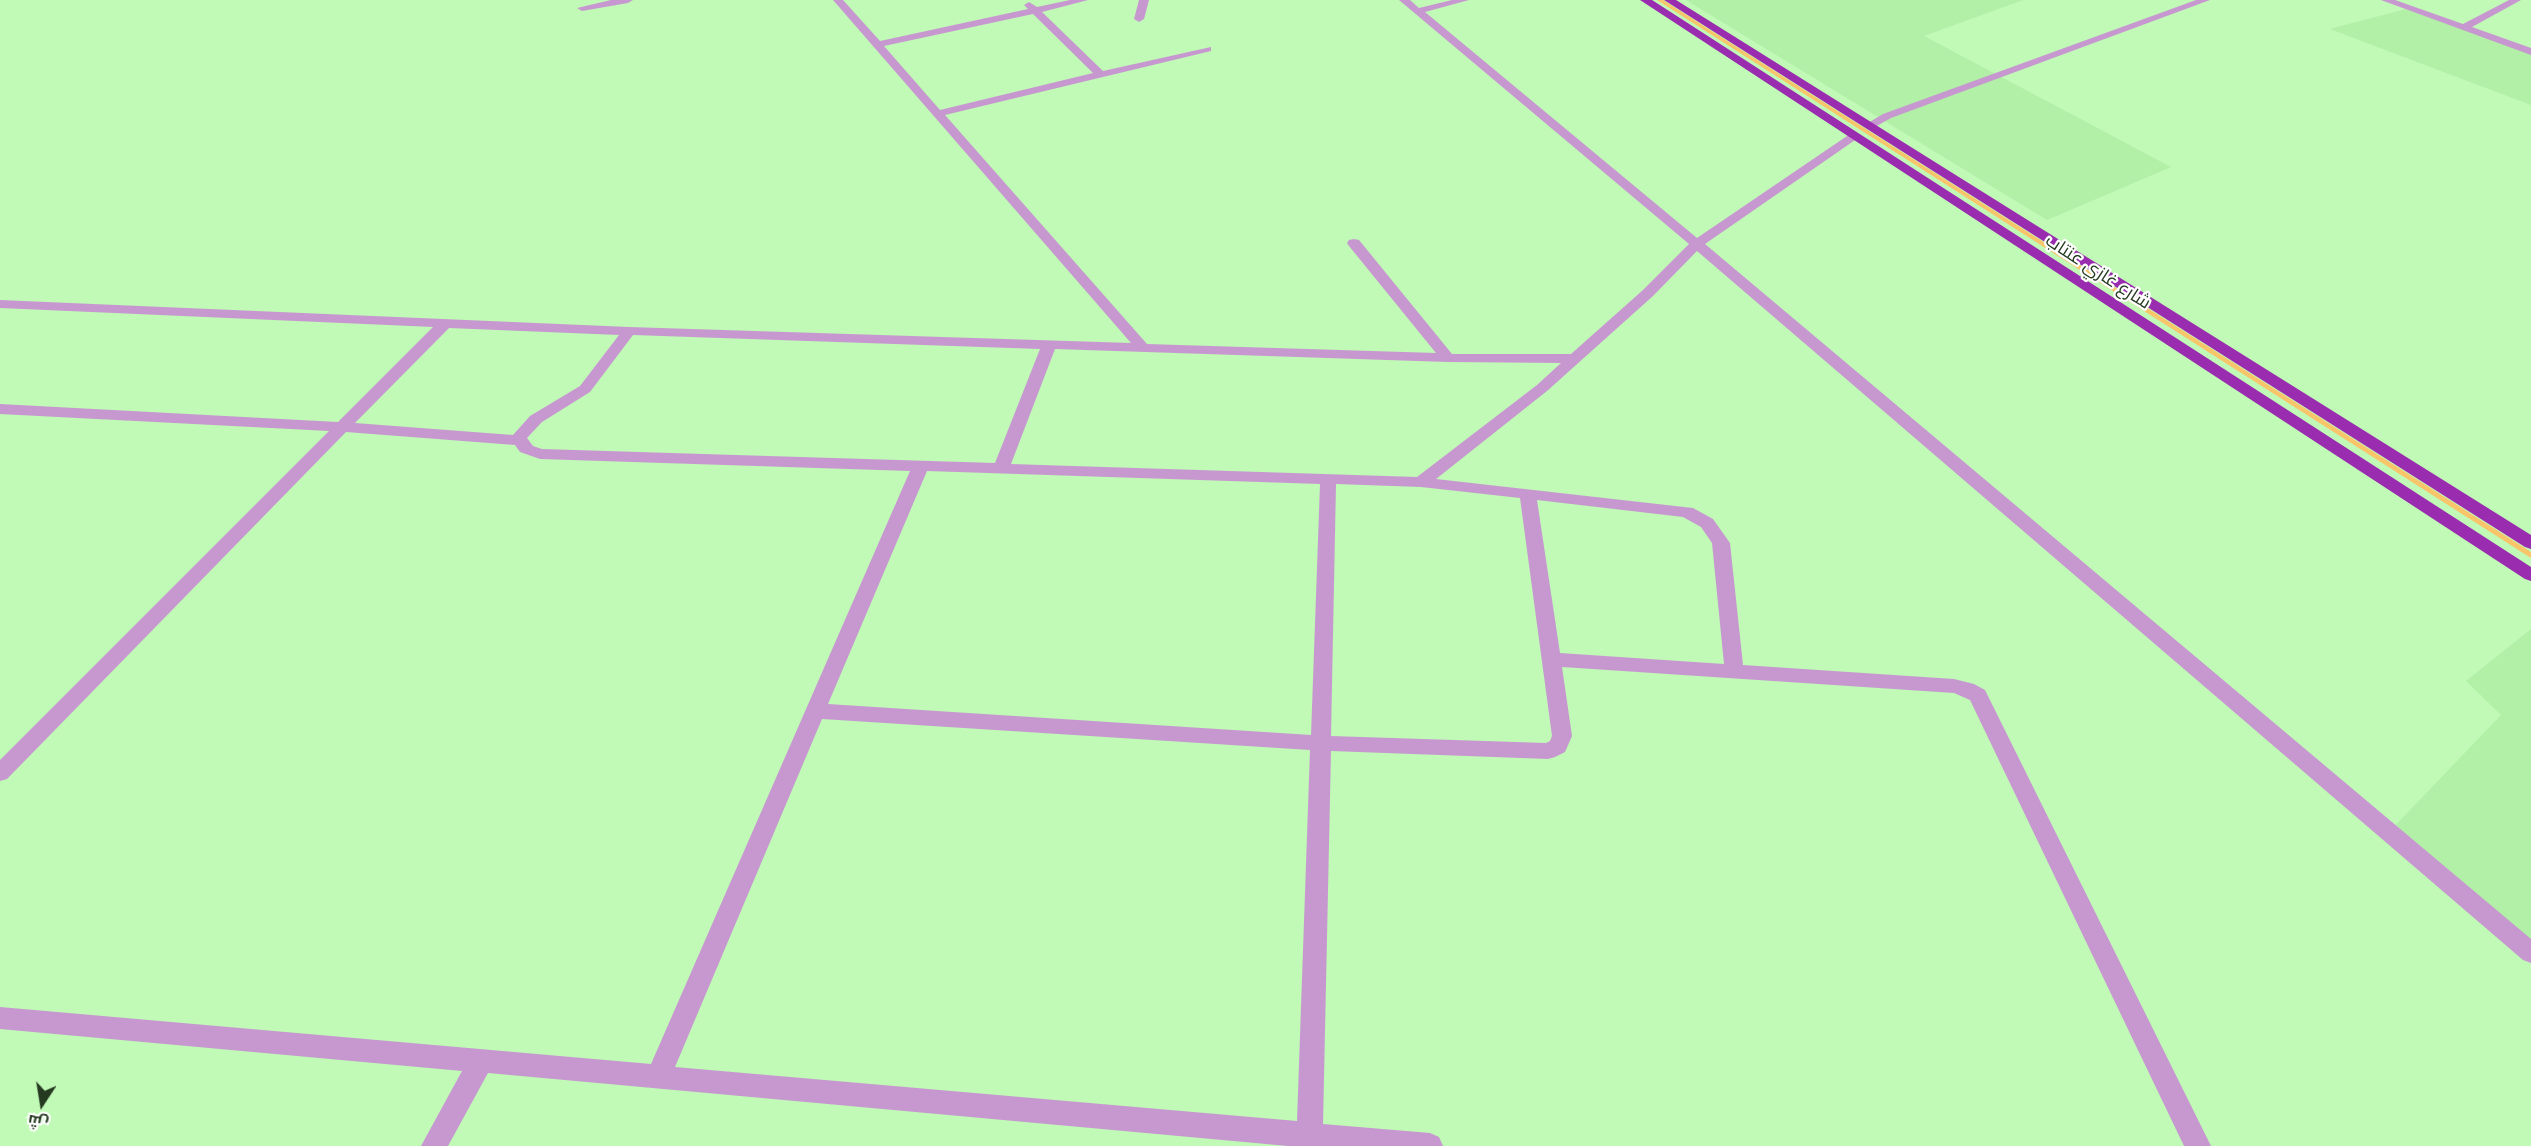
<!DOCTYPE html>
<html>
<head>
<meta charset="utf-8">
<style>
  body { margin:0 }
  #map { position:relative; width:2531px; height:1146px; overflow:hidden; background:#c1f9b7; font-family:Figtree,Cairo,sans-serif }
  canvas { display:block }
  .north { position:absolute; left:12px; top:1074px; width:60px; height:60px; -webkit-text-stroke:4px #fff; paint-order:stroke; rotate:192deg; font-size:16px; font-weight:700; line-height:24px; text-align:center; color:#24391f }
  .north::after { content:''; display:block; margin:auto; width:21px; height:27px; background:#24391f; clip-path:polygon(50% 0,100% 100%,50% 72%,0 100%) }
</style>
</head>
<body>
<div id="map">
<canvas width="2531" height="1146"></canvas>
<div class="north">ش</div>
</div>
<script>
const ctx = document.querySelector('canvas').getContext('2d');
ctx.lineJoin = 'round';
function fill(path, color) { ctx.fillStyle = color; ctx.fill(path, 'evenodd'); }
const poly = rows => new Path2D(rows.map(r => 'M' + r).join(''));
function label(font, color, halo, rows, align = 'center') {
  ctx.font = font + ' Figtree,Cairo,sans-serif'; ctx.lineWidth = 4.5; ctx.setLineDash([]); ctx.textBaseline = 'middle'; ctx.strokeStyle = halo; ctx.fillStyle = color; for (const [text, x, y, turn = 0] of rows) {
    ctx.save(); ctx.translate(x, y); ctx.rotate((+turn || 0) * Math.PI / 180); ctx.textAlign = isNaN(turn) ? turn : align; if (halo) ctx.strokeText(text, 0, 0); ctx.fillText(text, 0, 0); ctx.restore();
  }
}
fill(poly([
  [1686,0,2023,0,1924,36,2171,167,2047,220],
  [2406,9,2531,52,2531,105,2330,29],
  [2531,629,2531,953,2389,832,2501,715,2466,681]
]), '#b2efa7');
fill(poly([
  [1657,0,1663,0,2531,552,2531,558]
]), '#f8c56a');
fill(poly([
  [611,0,633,0,628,3,582,11,577,8,611,0],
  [833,0,843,0,880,41,1028,9,1024,5,1029,2,1037,7,1070,0,1088,0,1042,12,1103,71,1211,47,1211,51,945,115,1147,344,1436,353,1349,246,1347,243,1349,240,1354,239,1359,240,1452,354,1571,354,1643,290,1689,244,1399,0,1410,0,1419,8,1452,0,1469,0,1425,12,1697,238,1850,134,1858,134,1858,138,1705,244,2531,939,2531,963,2523,960,1697,251,1653,296,1547,391,1436,479,1693,508,1713,519,1730,543,1743,665,1954,679,1974,684,1985,690,2211,1146,2184,1146,1970,700,1954,693,1562,667,1572,736,1565,752,1555,757,1548,759,1331,751,1323,1124,1430,1133,1439,1137,1443,1146,1288,1146,488,1073,448,1146,421,1146,462,1071,0,1029,0,1007,651,1064,910,471,540,459,520,452,515,445,346,432,7,779,0,781,0,760,329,431,0,414,0,404,338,422,433,327,0,308,0,300,629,327,1131,343,833,0],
  [1033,14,1093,73,940,110,884,46,1033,14],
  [449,328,619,335,580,386,530,416,513,435,355,423,449,328],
  [633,335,1040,349,995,463,542,449,533,446,527,438,542,422,590,392,633,335],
  [1055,349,1448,362,1561,363,1537,385,1417,477,1011,464,1055,349],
  [927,471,1320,484,1311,735,828,704,927,471],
  [1336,484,1421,487,1520,498,1552,736,1550,741,1546,743,1331,736,1336,484],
  [1537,500,1683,517,1701,527,1712,543,1724,664,1560,653,1537,500],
  [822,719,1310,750,1297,1121,675,1067,822,719],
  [1139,0,1149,0,1144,19,1139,22,1134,19,1139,0],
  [2196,0,2210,0,1891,118,1873,128,1869,129,1863,126,1883,114,2196,0],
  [2381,0,2395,0,2463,24,2509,0,2521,0,2472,27,2531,48,2531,55,2381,0]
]), '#c798d0');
fill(poly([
  [1640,0,1652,0,2531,567,2531,581,2525,579,1640,0],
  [1664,0,1676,0,2531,535,2531,549,2525,547,1664,0]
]), '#9a2caf');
label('18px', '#24391f', '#fff', [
  ["شارع غازي عنتاب",2098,272,33]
]);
</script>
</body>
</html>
